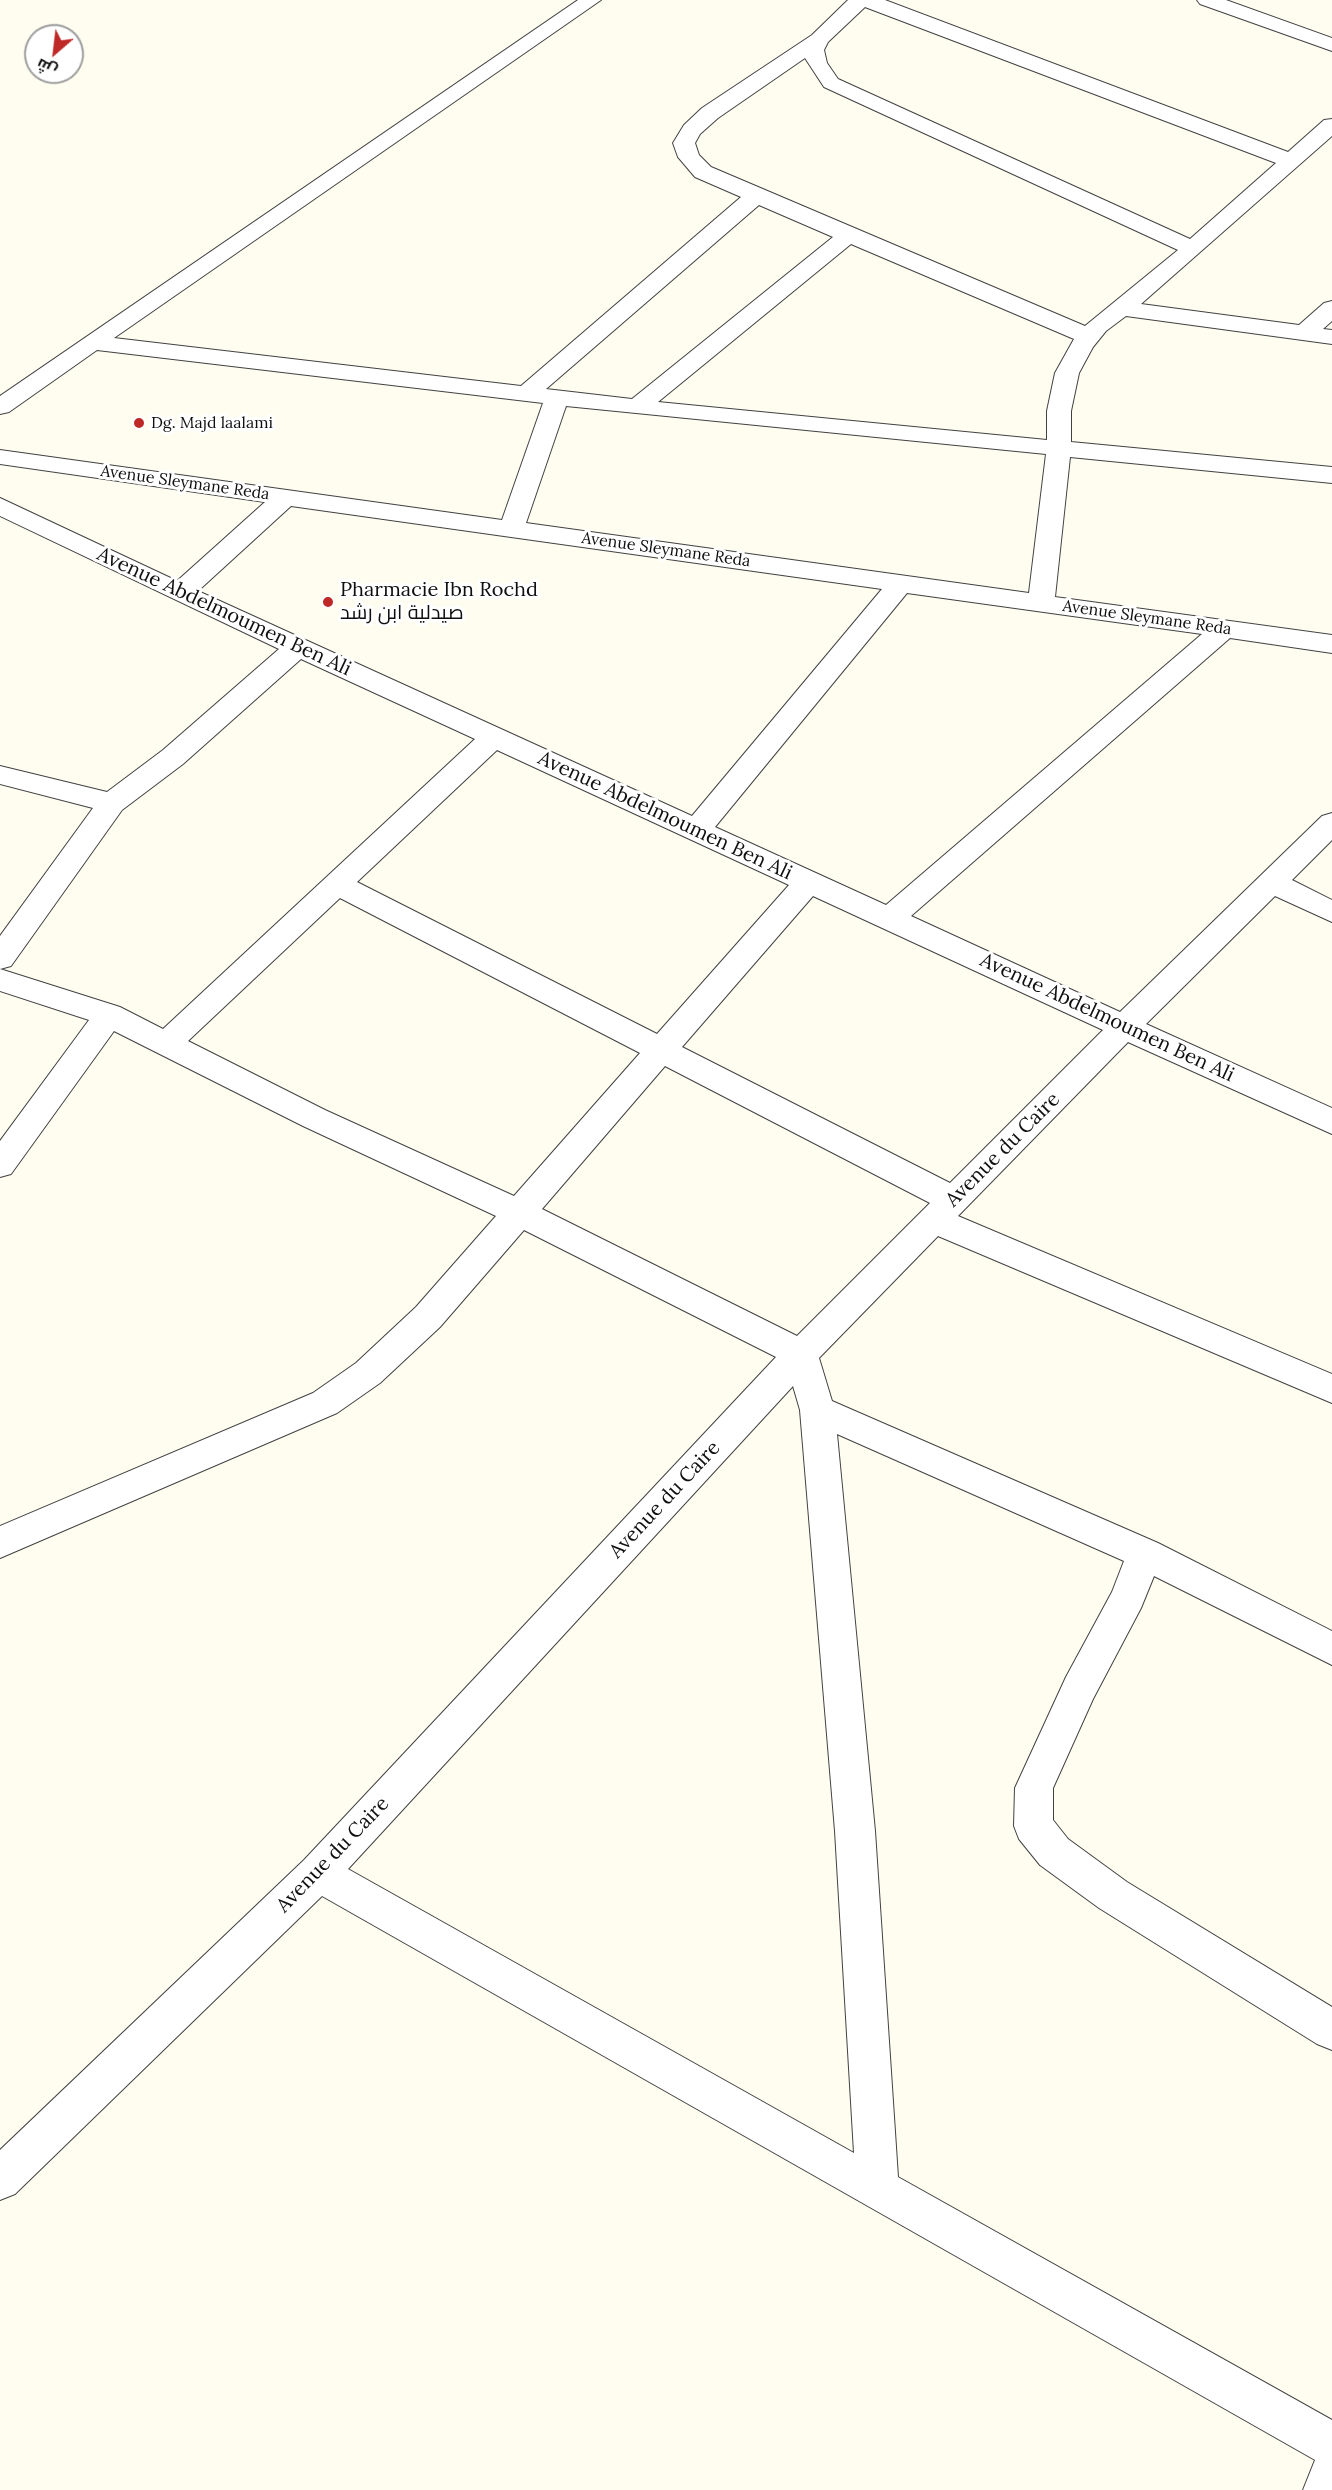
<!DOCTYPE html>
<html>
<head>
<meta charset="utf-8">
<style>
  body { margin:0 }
  #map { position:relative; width:1332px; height:2490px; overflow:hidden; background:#fffdf0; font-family:Lora,Cairo,serif }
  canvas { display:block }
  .north { position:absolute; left:24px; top:24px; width:60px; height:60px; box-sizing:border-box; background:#fff; border:2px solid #9f9f9f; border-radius:50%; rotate:208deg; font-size:16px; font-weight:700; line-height:24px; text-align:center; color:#0f0f0f }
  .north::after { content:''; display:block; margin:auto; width:21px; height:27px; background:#be2927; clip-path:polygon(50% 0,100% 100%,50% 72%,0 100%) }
</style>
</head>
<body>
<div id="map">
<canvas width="1332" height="2490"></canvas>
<div class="north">ش</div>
</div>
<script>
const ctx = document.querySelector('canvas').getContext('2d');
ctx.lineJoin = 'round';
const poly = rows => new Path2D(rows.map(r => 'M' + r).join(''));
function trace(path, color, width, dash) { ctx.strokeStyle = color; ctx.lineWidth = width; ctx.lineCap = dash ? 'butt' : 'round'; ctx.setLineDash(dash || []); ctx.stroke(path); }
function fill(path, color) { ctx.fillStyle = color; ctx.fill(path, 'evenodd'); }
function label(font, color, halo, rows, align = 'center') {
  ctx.font = font + ' Lora,Cairo,serif'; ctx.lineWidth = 6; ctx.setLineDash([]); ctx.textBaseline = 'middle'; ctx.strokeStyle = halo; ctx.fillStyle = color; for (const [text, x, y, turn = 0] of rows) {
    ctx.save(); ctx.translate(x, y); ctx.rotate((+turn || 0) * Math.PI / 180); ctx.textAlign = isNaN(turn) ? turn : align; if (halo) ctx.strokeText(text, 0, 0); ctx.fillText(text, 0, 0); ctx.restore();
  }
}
const minor = poly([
  [578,0,601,0,114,338,521,386,741,197,695,177,678,157,673,143,684,125,702,108,812,35,848,0,885,0,1288,152,1324,120,1332,119,1332,136,1141,304,1299,325,1324,303,1332,301,1332,321,1323,329,1332,330,1332,344,1126,316,1106,331,1093,347,1079,373,1071,411,1071,442,1332,467,1332,483,1070,457,1055,597,1332,635,1332,653,1230,638,911,916,1120,1012,1322,816,1332,813,1332,840,1292,880,1332,900,1332,922,1275,896,1146,1024,1332,1108,1332,1134,1128,1042,958,1216,1332,1374,1332,1403,938,1236,819,1358,832,1401,1158,1543,1332,1631,1332,1665,1154,1576,1141,1608,1093,1699,1053,1788,1053,1820,1068,1839,1127,1882,1332,2007,1332,2050,1317,2044,1099,1908,1040,1865,1019,1839,1014,1826,1015,1788,1066,1677,1112,1592,1124,1561,837,1434,875,1831,898,2177,1332,2420,1332,2490,1303,2490,1315,2460,322,1896,15,2194,0,2200,0,2150,304,1860,776,1357,524,1230,440,1327,380,1383,337,1413,0,1558,0,1526,313,1393,356,1363,416,1307,496,1216,303,1126,114,1031,11,1174,0,1177,0,1141,89,1020,0,991,0,969,120,1007,163,1029,475,739,301,659,183,764,122,810,11,966,0,969,0,936,93,808,0,784,0,766,107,792,163,750,279,649,0,516,0,498,177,581,265,502,0,464,0,450,502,520,543,403,97,350,9,412,0,414,0,396,578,0],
  [865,7,1276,163,1190,239,838,79,827,63,824,50,828,42,865,7],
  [805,58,824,87,1178,250,1085,326,711,167,699,155,695,143,700,134,718,118,805,58],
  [759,205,833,237,632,399,546,389,759,205],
  [851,244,1074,339,1055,373,1047,411,1047,440,658,402,851,244],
  [566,406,1046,454,1029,593,526,523,566,406],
  [291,506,511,537,882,589,692,816,198,591,291,506],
  [907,593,1202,634,886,905,715,827,907,593],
  [497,750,789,885,657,1034,357,882,497,750],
  [813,896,1103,1030,950,1183,682,1047,813,896],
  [340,898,640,1053,514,1196,325,1110,188,1041,340,898],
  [665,1066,930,1203,797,1336,542,1209,665,1066],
  [793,1386,800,1410,835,1831,854,2153,348,1869,793,1386],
  [1197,0,1226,0,1332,38,1332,51,1200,4,1197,0]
]);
trace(minor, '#424242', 2);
fill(minor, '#fff');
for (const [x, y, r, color] of [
  [139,423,6,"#be2927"],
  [328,602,6,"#be2927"]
]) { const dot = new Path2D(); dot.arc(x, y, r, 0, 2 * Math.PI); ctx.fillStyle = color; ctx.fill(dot); trace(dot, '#fff', 2); }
label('16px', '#0f0f0f', '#fff', [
  ["Dg. Majd laalami",151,423]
], 'left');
label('16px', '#0f0f0f', '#fff', [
  ["Avenue Sleymane Reda",185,483,8],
  ["Avenue Sleymane Reda",666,550,8],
  ["Avenue Sleymane Reda",1147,618,8]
]);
label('20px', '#0f0f0f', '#fff', [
  ["Pharmacie Ibn Rochd",340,590],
  ["صيدلية ابن رشد",340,613]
], 'left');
label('20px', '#0f0f0f', '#fff', [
  ["Avenue Abdelmoumen Ben Ali",224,612,25],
  ["Avenue Abdelmoumen Ben Ali",665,816,25],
  ["Avenue Abdelmoumen Ben Ali",1107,1018,25],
  ["Avenue du Caire",1003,1150,-45],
  ["Avenue du Caire",665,1500,-47],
  ["Avenue du Caire",333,1855,-46]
]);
</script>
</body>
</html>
